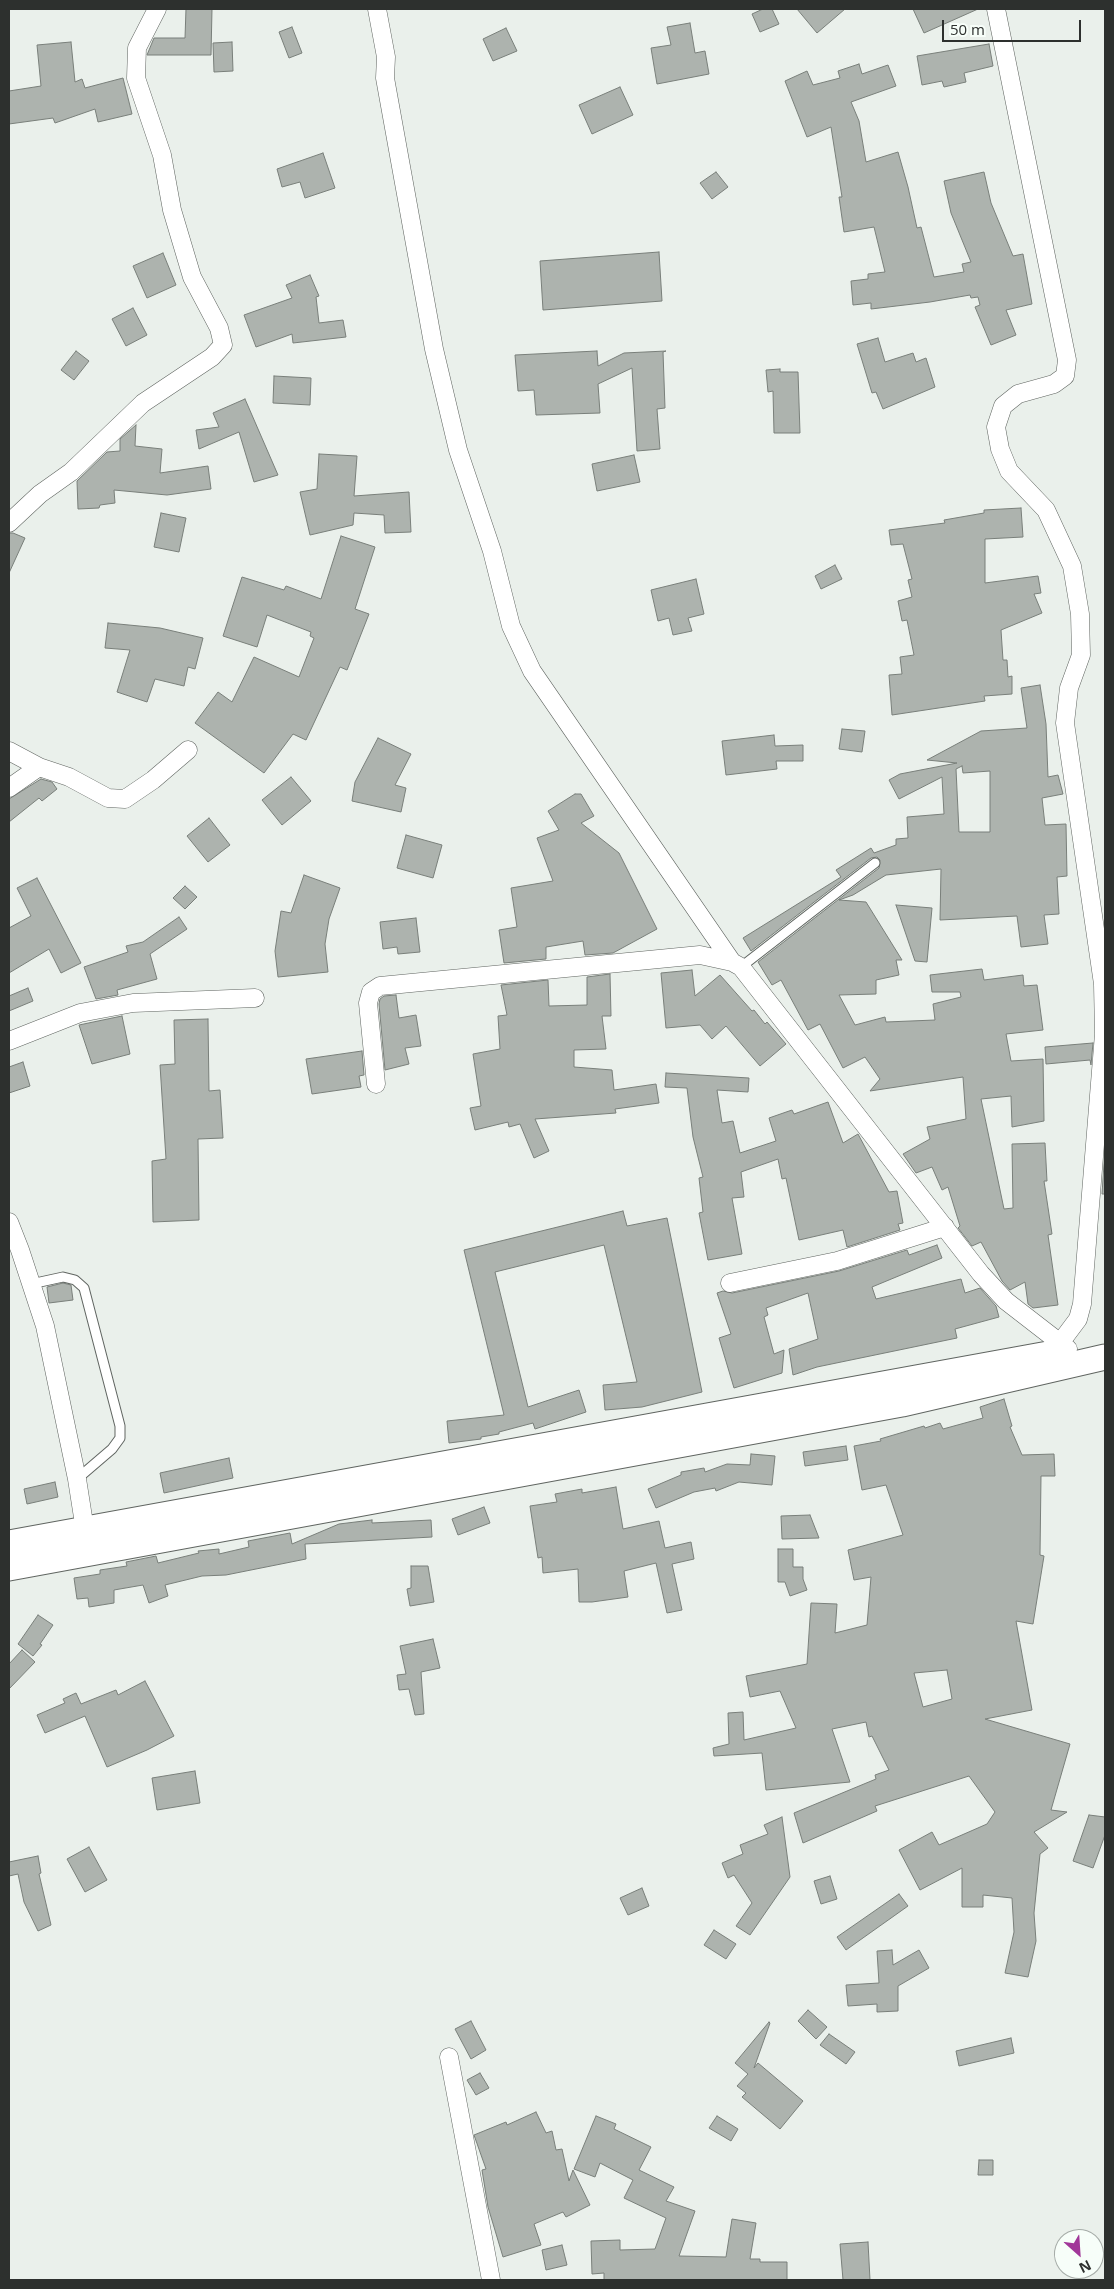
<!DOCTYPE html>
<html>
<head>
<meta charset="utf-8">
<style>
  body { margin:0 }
  #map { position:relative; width:1114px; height:2289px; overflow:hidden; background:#eaf0eb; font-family:"Open Sans",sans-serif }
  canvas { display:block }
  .frame { position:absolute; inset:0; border:10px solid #2d302e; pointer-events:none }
  .north { position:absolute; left:1054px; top:2229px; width:50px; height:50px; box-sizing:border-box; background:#f7fef9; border:1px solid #a6aca8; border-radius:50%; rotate:154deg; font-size:14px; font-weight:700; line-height:20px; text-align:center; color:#2d302e }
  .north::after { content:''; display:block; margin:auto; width:18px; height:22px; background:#a13799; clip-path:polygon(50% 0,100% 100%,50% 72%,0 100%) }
  .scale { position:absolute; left:942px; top:20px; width:139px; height:22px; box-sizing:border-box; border:2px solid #2d302e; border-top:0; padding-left:6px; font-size:15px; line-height:18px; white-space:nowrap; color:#2d302e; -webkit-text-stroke:4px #f7fef9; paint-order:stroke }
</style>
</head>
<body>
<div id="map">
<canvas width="1114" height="2289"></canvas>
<div class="frame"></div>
<div class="north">N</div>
<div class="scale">50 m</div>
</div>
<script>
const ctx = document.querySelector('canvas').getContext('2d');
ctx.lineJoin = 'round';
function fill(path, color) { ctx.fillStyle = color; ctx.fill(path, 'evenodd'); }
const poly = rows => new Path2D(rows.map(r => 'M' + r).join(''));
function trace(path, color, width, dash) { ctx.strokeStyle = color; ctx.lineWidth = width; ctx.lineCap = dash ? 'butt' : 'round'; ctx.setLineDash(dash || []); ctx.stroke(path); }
const building = poly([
  [186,9,212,9,211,55,147,55,154,38,185,38,186,9],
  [763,9,772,9,779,24,760,32,752,14,763,9],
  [797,9,845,9,817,33,797,9],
  [913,9,978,9,924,33,913,9],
  [690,23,695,53,705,51,709,74,657,84,651,48,671,45,667,27,690,23],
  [292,27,302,53,289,58,279,32,292,27],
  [506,28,517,51,493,61,483,39,506,28],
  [71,42,75,82,82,79,85,88,123,78,132,114,98,122,95,109,55,123,53,118,9,124,9,91,41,86,37,45,71,42],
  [232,42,233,71,214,72,213,43,232,42],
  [989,44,993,66,964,73,966,82,944,87,942,81,922,85,917,56,989,44],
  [859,64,862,74,888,65,896,86,851,102,859,121,866,162,898,152,908,187,917,228,921,227,934,277,964,272,962,264,971,262,951,213,944,181,984,172,991,203,1013,256,1023,254,1032,304,1006,310,1016,335,991,345,975,307,980,305,978,297,971,298,970,295,930,302,871,309,871,303,853,305,851,281,868,279,868,274,885,272,874,227,844,232,839,197,842,197,831,127,807,137,785,81,807,71,813,85,840,78,838,71,859,64],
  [620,87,633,115,592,134,579,105,620,87],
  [323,153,335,188,305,198,300,182,282,187,277,169,323,153],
  [716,172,728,187,712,199,700,183,716,172],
  [659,252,662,301,543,310,540,261,659,252],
  [163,253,176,285,147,298,133,266,163,253],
  [310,275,319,296,316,297,319,323,343,320,346,337,293,343,292,334,256,347,244,315,292,298,286,285,310,275],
  [133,308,147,335,126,346,112,319,133,308],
  [878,338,885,362,913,353,916,362,926,358,935,387,883,409,876,392,872,393,857,344,878,338],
  [76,351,89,361,74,380,61,370,76,351],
  [597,351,598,366,624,353,666,351,663,352,665,408,657,409,660,449,637,451,632,368,598,384,600,413,536,415,534,390,518,391,515,355,597,351],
  [780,369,780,372,798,372,800,433,774,433,773,391,768,392,766,370,780,369],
  [274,376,311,378,310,405,273,403,274,376],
  [245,399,278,475,254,482,239,432,199,449,196,430,219,427,213,413,245,399],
  [136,425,135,446,162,449,160,473,208,466,211,489,167,495,114,490,115,503,100,505,99,508,78,509,77,481,107,452,120,451,120,439,136,425],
  [319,454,357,456,354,496,409,492,411,532,385,533,384,515,354,513,353,525,310,535,300,492,317,489,319,454],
  [634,455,640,482,597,491,592,464,634,455],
  [1021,508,1023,537,985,539,985,583,1038,576,1041,593,1034,594,1042,613,1001,630,1003,660,1007,660,1008,677,1012,676,1012,694,984,696,985,701,892,715,889,675,902,674,900,657,914,655,907,620,902,621,898,601,912,597,908,580,912,579,903,544,891,545,889,530,945,523,944,520,984,513,984,510,1021,508],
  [161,513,186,518,179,552,154,547,161,513],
  [9,533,13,533,25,538,9,573,9,533],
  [341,536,375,547,355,609,369,614,347,670,340,667,306,740,293,734,264,773,195,723,218,692,232,702,254,657,299,677,314,638,310,636,311,632,267,615,257,647,223,636,242,577,284,590,286,586,321,599,341,536],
  [835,565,842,579,821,589,815,576,835,565],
  [696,579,704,614,688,618,692,631,673,635,669,618,658,621,651,590,696,579],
  [108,623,160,628,203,638,195,669,188,667,184,686,155,679,147,702,117,692,130,650,105,648,108,623],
  [1040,685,1046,724,1048,777,1058,775,1063,794,1042,798,1045,825,1066,824,1067,876,1057,877,1059,914,1044,915,1048,944,1021,947,1017,916,940,920,941,869,886,875,853,895,839,900,866,902,902,960,896,960,899,975,876,980,876,994,839,995,855,1025,885,1017,886,1022,935,1020,933,1004,961,997,960,992,932,992,930,975,982,969,984,980,1023,975,1024,986,1037,985,1043,1030,1006,1034,1011,1061,1043,1059,1044,1121,1012,1127,1011,1096,981,1099,1004,1209,1013,1208,1012,1144,1045,1143,1047,1181,1044,1181,1052,1234,1048,1235,1058,1305,1033,1308,1028,1304,1025,1282,1010,1290,1002,1281,981,1242,972,1246,958,1228,960,1226,948,1187,942,1190,932,1167,916,1173,903,1154,930,1139,927,1127,966,1119,963,1077,870,1091,880,1079,865,1057,843,1068,820,1024,808,1030,781,980,772,985,758,962,879,868,880,860,877,857,871,858,751,951,743,938,841,877,836,870,871,848,874,853,896,845,896,839,908,838,907,817,944,814,942,777,899,799,889,780,900,774,957,763,927,760,981,731,1027,728,1021,688,1040,685],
  [962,766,963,773,990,771,990,832,959,832,956,769,962,766],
  [842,729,865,731,862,752,839,749,842,729],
  [774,735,775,746,803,745,803,761,776,761,777,769,726,775,722,741,774,735],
  [378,738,411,754,395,785,406,788,401,812,352,801,355,782,378,738],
  [291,777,311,801,282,825,262,800,291,777],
  [41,779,52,782,57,789,42,801,39,798,9,822,9,799,41,779],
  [575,794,581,794,594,816,581,823,619,853,657,929,613,953,585,955,583,941,546,947,546,959,504,963,499,930,517,927,511,888,553,881,537,838,559,830,548,811,575,794],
  [209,818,230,845,208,862,187,836,209,818],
  [406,835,442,845,433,878,397,868,406,835],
  [304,875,340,888,329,919,325,944,328,972,278,977,275,951,281,911,291,913,304,875],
  [37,878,81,963,61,973,49,949,9,973,9,928,31,916,17,888,37,878],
  [185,886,197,897,185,909,173,898,185,886],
  [896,905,932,908,927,962,915,961,896,905],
  [179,917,187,929,150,954,157,979,117,990,118,995,96,999,84,967,128,952,126,946,143,942,179,917],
  [416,918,420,952,398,954,397,947,383,949,380,922,416,918],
  [692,970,695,996,720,975,752,1011,754,1010,765,1024,767,1022,786,1044,760,1066,726,1026,712,1039,700,1025,666,1028,661,973,692,970],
  [610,974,611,1016,602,1016,606,1049,574,1050,574,1067,612,1070,614,1090,656,1084,659,1103,615,1109,616,1113,535,1119,549,1151,534,1158,520,1124,509,1127,508,1122,475,1130,470,1108,481,1106,473,1054,500,1049,498,1016,507,1015,501,985,548,980,549,1006,587,1005,587,977,610,974],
  [28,988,33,1001,9,1011,9,996,28,988],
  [396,995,399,1018,416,1015,421,1046,405,1048,409,1064,385,1070,379,1004,380,999,384,996,396,995],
  [122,1016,130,1054,92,1064,79,1025,122,1016],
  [208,1019,209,1091,220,1090,223,1138,198,1139,199,1220,153,1222,152,1161,166,1159,160,1065,175,1064,174,1020,208,1019],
  [1093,1043,1091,1065,1090,1060,1046,1064,1045,1047,1093,1043],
  [362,1051,364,1075,359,1076,361,1087,312,1094,306,1059,362,1051],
  [23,1062,30,1086,9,1093,9,1067,23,1062],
  [666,1073,749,1078,748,1092,717,1090,722,1123,733,1121,740,1153,776,1141,769,1118,792,1110,794,1114,828,1102,843,1143,858,1134,889,1192,897,1191,903,1223,898,1224,900,1230,847,1247,843,1230,799,1240,786,1178,782,1179,778,1159,741,1172,744,1197,732,1198,742,1254,708,1260,699,1213,703,1212,699,1178,703,1177,693,1137,687,1088,665,1087,666,1073],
  [1105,1149,1105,1194,1102,1194,1105,1149],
  [623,1211,627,1226,667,1218,702,1392,642,1407,605,1410,603,1385,637,1382,604,1245,495,1272,528,1407,579,1390,586,1412,535,1429,533,1423,499,1432,499,1434,481,1437,481,1439,449,1443,447,1421,504,1415,464,1250,623,1211],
  [937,1245,942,1258,872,1287,876,1299,961,1279,965,1293,980,1288,996,1306,999,1317,955,1329,957,1338,817,1367,793,1375,789,1349,818,1339,808,1293,766,1308,768,1315,764,1317,774,1354,784,1350,782,1373,734,1388,719,1338,731,1334,717,1293,723,1291,732,1293,839,1271,907,1250,909,1255,937,1245],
  [63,1283,71,1285,73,1300,49,1303,47,1287,63,1283],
  [1004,1399,1012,1426,1010,1427,1022,1455,1054,1454,1055,1476,1041,1476,1040,1555,1044,1556,1033,1624,1016,1621,1032,1710,985,1719,1070,1744,1051,1810,1067,1812,1034,1832,1048,1848,1040,1854,1034,1913,1036,1941,1028,1977,1005,1973,1014,1932,1012,1898,983,1895,983,1907,962,1907,962,1868,920,1890,899,1850,932,1832,939,1845,987,1824,995,1812,969,1776,875,1806,877,1811,803,1843,794,1813,876,1779,875,1775,889,1770,872,1736,869,1737,866,1722,832,1729,850,1782,766,1790,762,1753,714,1756,713,1748,729,1744,728,1713,743,1712,744,1740,796,1728,780,1691,750,1697,746,1676,807,1664,811,1603,837,1604,835,1633,867,1625,871,1577,854,1580,848,1550,903,1535,886,1485,862,1490,854,1446,881,1441,880,1439,924,1426,925,1428,940,1423,943,1429,983,1418,980,1407,1004,1399],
  [947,1670,952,1699,923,1707,914,1673,947,1670],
  [846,1446,848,1460,805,1466,803,1452,846,1446],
  [751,1454,775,1456,772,1485,739,1482,716,1491,715,1488,694,1492,656,1508,648,1489,681,1475,681,1472,704,1468,705,1472,727,1464,750,1465,751,1454],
  [229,1458,233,1478,164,1493,160,1473,229,1458],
  [55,1482,58,1497,27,1504,24,1489,55,1482],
  [616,1487,623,1529,659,1521,665,1548,691,1542,694,1559,672,1564,682,1610,667,1613,656,1563,624,1571,628,1597,592,1602,579,1602,578,1569,543,1573,542,1557,538,1558,530,1506,557,1502,555,1494,582,1489,582,1493,616,1487],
  [484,1507,490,1523,458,1535,452,1519,484,1507],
  [810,1515,819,1538,782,1539,781,1516,810,1515],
  [372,1520,372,1523,431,1520,432,1537,305,1544,306,1559,226,1575,202,1576,165,1585,168,1596,149,1603,143,1585,114,1590,114,1603,89,1607,88,1598,77,1599,74,1578,100,1574,100,1570,127,1566,126,1562,156,1556,158,1563,199,1553,198,1551,219,1549,219,1554,249,1547,248,1541,290,1533,292,1544,339,1524,372,1520],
  [778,1549,793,1549,793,1567,803,1567,803,1579,807,1590,790,1596,785,1582,778,1582,778,1549],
  [411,1566,428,1566,434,1602,410,1606,407,1589,411,1588,411,1566],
  [38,1615,53,1625,40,1644,42,1645,33,1656,18,1644,38,1615],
  [433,1639,440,1668,421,1672,424,1714,415,1715,409,1689,399,1690,397,1675,406,1674,400,1646,433,1639],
  [22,1650,35,1662,9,1689,9,1664,22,1650],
  [145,1681,174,1736,147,1750,107,1767,85,1716,45,1733,37,1715,65,1703,63,1699,76,1693,81,1704,116,1690,118,1695,145,1681],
  [195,1771,200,1803,157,1810,152,1778,195,1771],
  [1089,1815,1105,1817,1105,1835,1093,1868,1073,1861,1089,1815],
  [782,1817,790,1877,750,1935,736,1926,752,1903,734,1875,728,1878,722,1863,743,1854,740,1845,768,1834,764,1825,782,1817],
  [89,1847,107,1880,85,1892,67,1859,89,1847],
  [38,1856,41,1873,39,1874,51,1925,38,1931,24,1902,18,1874,9,1876,9,1862,38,1856],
  [830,1876,837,1899,821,1904,814,1881,830,1876],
  [642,1888,649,1906,628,1915,620,1898,642,1888],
  [899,1894,908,1906,846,1950,837,1937,899,1894],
  [714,1930,736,1944,726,1959,704,1945,714,1930],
  [892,1950,893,1965,919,1950,929,1968,898,1986,898,2011,877,2012,877,2004,848,2006,846,1985,879,1983,877,1951,892,1950],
  [808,2010,827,2027,816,2039,798,2021,808,2010],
  [471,2021,486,2050,471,2059,455,2029,471,2021],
  [769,2022,770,2023,754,2068,758,2063,803,2101,780,2129,742,2097,746,2093,737,2086,748,2074,735,2063,769,2022],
  [829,2034,855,2052,846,2064,820,2045,829,2034],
  [1011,2038,1014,2053,959,2066,956,2051,1011,2038],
  [480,2073,489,2088,476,2095,467,2080,480,2073],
  [536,2112,546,2133,552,2131,556,2150,562,2149,569,2181,573,2170,590,2205,566,2217,563,2212,534,2224,541,2245,503,2257,488,2207,482,2170,486,2169,474,2135,506,2122,507,2125,536,2112],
  [596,2116,616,2124,614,2129,651,2147,639,2170,674,2187,666,2201,695,2211,679,2256,726,2257,732,2219,756,2223,750,2259,760,2259,760,2262,787,2262,787,2280,604,2280,604,2273,592,2274,591,2241,620,2240,620,2250,655,2249,666,2218,624,2198,633,2180,600,2163,595,2177,574,2169,596,2116],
  [717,2116,738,2129,731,2141,709,2128,717,2116],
  [979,2160,993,2160,993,2175,978,2175,979,2160],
  [868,2242,870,2280,843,2280,840,2244,868,2242],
  [562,2245,567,2265,546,2270,542,2250,562,2245]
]);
fill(building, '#adb3ae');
trace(building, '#797f7a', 1);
const service = poly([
  [741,967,875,863],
  [31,1284,63,1277,75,1280,84,1288,120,1426,120,1438,112,1449,77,1479]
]);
const minor = poly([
  [377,9,386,57,385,78,434,349,458,450,492,551,511,626,532,671,732,962],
  [996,9,1067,360,1065,376,1054,384,1018,394,1003,406,996,427,1000,449,1009,471,1046,510,1072,566,1080,614,1081,655,1069,688,1065,723,1103,984,1104,1034,1082,1304,1078,1319,1060,1343],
  [9,523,40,494,71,472,143,403,212,357,223,345,219,328,192,277,172,210,162,155,136,78,137,48,157,9],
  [9,751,39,767,69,777,108,798,125,799,153,780,188,750],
  [9,788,39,767],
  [9,1041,80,1013,133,1003,255,998],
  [376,1084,368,1003,371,992,380,986,700,955,732,962,741,967,981,1274,1006,1301,1068,1349],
  [9,1222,20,1250,45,1326,77,1479,85,1530],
  [730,1283,837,1261,945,1227],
  [449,2057,491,2280]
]);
const secondary = poly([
  [9,1543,1059,1352],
  [9,1568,902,1404,1105,1357]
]);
trace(service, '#606561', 11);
trace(minor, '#606561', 19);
trace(secondary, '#606561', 27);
trace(service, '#fff', 9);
trace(minor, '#fff', 18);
trace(secondary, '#fff', 25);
</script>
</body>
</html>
